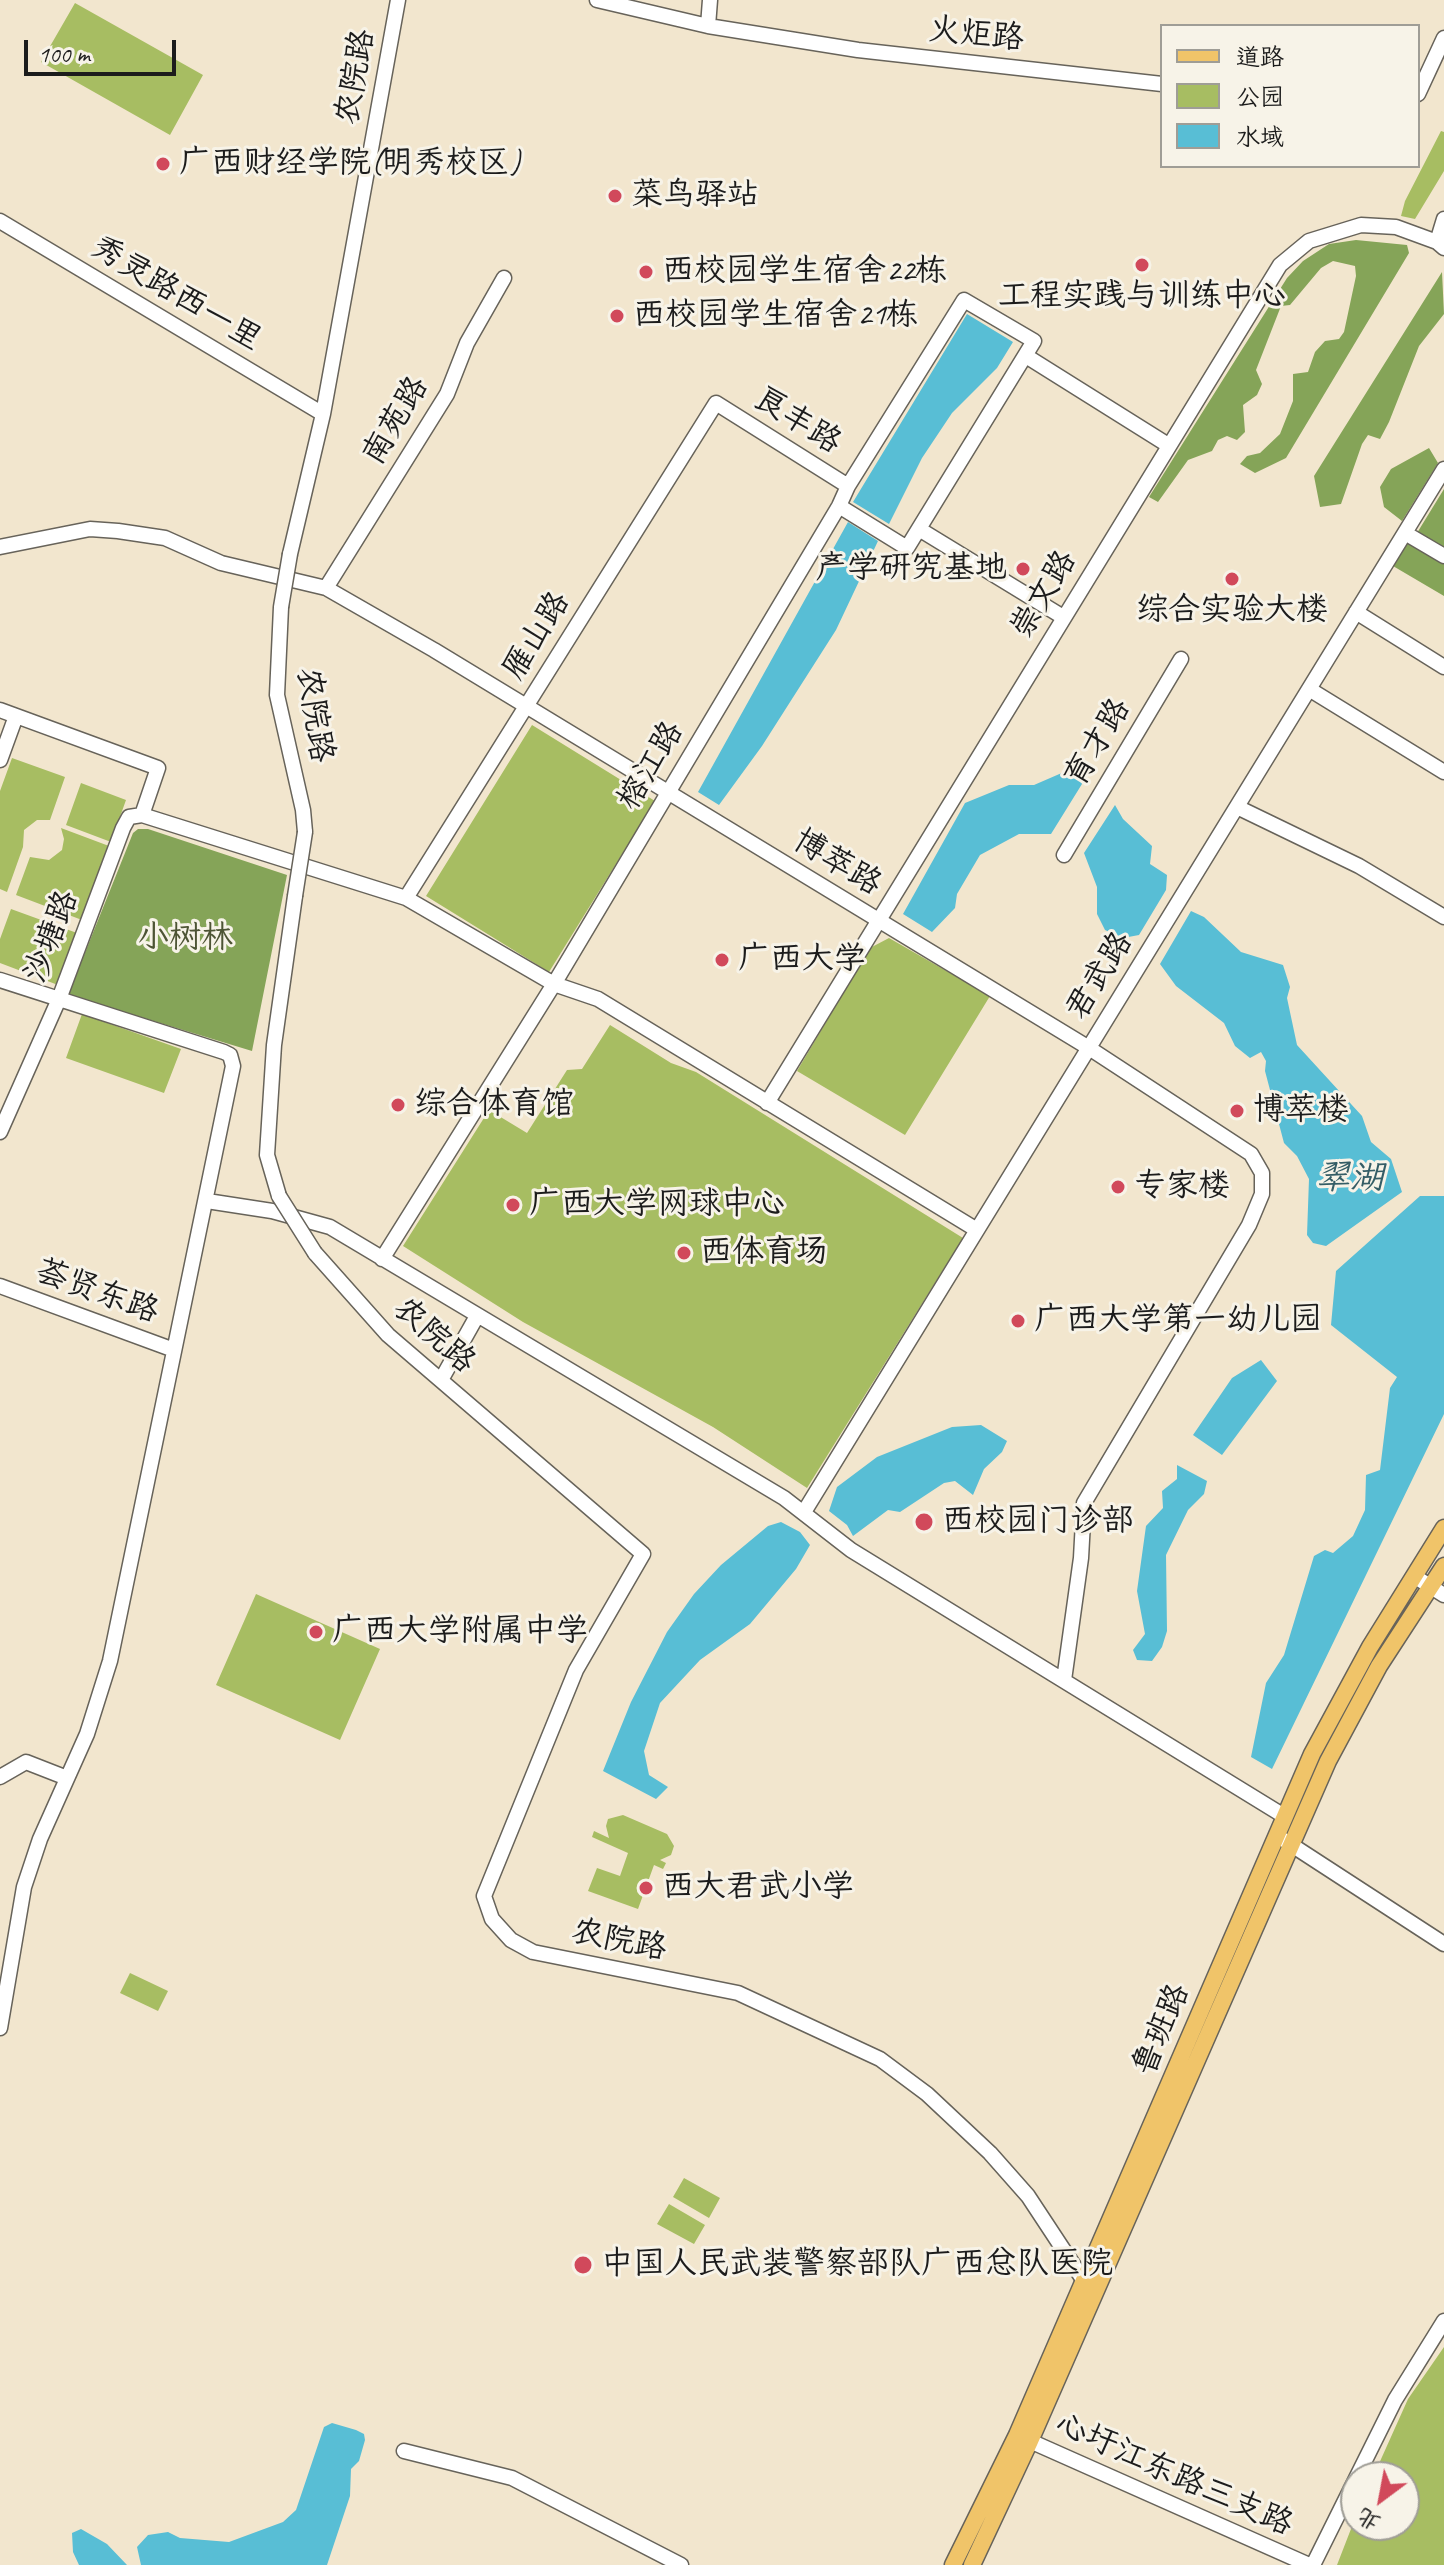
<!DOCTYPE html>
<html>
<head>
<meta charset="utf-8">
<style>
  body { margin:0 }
  #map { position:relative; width:1444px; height:2565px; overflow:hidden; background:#f2e6ce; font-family:Caveat,"LXGW WenKai TC",sans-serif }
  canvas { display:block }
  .legend { position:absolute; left:1160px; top:24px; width:260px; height:144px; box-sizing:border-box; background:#f7f3e8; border:2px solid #9f9d96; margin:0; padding:10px 14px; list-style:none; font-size:24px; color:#1c1c1c }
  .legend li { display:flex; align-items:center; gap:16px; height:40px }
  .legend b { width:40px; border:2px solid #9f9d96 }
  .north { position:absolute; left:1340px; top:2461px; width:80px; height:80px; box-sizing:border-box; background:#f7f3e8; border:2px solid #9f9d96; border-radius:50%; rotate:212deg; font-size:22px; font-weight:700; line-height:32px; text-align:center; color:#1c1c1c }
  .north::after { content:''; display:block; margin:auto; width:28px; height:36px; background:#d1495b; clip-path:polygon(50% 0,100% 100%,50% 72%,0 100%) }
  .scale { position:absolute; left:24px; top:40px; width:152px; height:36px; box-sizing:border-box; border:4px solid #1c1c1c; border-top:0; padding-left:10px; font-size:24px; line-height:28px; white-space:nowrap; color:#1c1c1c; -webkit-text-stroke:6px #f7f3e8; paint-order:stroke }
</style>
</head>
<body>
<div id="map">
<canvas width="1444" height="2565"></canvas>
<ul class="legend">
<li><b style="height:10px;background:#f0c469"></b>道路</li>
<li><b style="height:22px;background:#a7bd62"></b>公园</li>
<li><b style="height:22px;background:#58bed5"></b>水域</li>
</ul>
<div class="north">北</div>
<div class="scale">100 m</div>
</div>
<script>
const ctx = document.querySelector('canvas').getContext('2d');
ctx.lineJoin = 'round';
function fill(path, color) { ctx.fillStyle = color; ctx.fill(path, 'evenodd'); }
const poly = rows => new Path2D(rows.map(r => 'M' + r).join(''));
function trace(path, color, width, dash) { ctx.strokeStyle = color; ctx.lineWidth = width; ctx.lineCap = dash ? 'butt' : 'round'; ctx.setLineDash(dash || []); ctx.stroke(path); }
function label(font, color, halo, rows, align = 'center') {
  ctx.font = font + ' Caveat,"LXGW WenKai TC",sans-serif'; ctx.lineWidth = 6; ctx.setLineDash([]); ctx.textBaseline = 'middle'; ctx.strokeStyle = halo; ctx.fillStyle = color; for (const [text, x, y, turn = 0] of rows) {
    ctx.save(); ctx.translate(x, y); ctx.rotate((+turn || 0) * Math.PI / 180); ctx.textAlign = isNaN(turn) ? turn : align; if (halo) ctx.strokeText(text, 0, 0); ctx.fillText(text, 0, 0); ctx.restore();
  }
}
fill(poly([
  [75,3,203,75,170,135,41,62],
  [1441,131,1444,132,1444,171,1415,219,1401,216,1405,201],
  [532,725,655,801,549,972,426,896],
  [12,758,65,777,50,820,37,820,24,830,23,847,7,892,0,889,0,791],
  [81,783,126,800,111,842,66,825],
  [61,828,109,846,82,920,16,895,30,857,49,860,62,850,64,839],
  [11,909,77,933,58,985,0,963,0,939],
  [889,938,990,996,905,1135,797,1071,870,948],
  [82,1014,181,1049,164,1093,66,1058],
  [610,1025,671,1063,696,1072,963,1238,807,1488,713,1427,523,1322,403,1246,489,1110,527,1133,567,1070,582,1069],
  [256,1594,380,1649,340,1740,216,1685],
  [623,1815,667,1834,674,1846,671,1855,660,1860,666,1863,663,1869,654,1865,638,1909,588,1891,597,1868,620,1876,628,1853,592,1837,594,1831,609,1838,606,1826,608,1819],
  [130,1973,168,1991,158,2011,120,1993],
  [684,2178,720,2198,709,2218,673,2197],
  [669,2204,705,2225,694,2244,657,2224],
  [1444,2347,1444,2565,1337,2565,1356,2516,1356,2525,1404,2525,1404,2477,1373,2477,1408,2399]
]), '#a7bd62');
fill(poly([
  [1356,240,1407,245,1409,253,1286,458,1255,473,1240,464,1247,456,1260,453,1280,434,1293,401,1293,374,1308,372,1315,352,1325,341,1339,339,1344,332,1356,276,1355,266,1333,261,1321,268,1290,305,1281,306,1256,370,1262,384,1257,395,1243,405,1245,432,1237,440,1227,436,1218,440,1212,451,1188,460,1158,502,1149,497,1287,278,1303,261,1329,244],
  [1442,272,1444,314,1419,346,1389,422,1380,439,1368,435,1362,444,1341,504,1320,507,1314,476],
  [1429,448,1438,463,1402,521,1384,507,1380,487,1391,469],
  [1444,489,1444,550,1417,533],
  [1407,542,1444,564,1444,596,1393,566],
  [138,829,148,829,287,875,252,1051,68,995,133,833]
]), '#85a458');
fill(poly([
  [967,314,1013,342,997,368,952,413,922,458,889,524,853,502],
  [848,522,878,541,836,630,762,746,719,805,698,792],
  [1064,772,1078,773,1082,784,1051,834,1019,834,980,855,957,894,955,908,932,932,903,914,965,803,1009,785,1034,785],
  [1115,805,1123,819,1152,846,1150,864,1167,875,1166,890,1139,935,1123,938,1105,930,1097,914,1097,887,1084,853],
  [1191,911,1204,917,1241,952,1283,965,1290,987,1287,998,1297,1045,1362,1116,1371,1142,1391,1159,1402,1192,1326,1246,1313,1243,1307,1235,1309,1179,1297,1156,1284,1143,1265,1071,1266,1061,1261,1052,1250,1058,1235,1046,1224,1023,1176,986,1160,964],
  [1420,1196,1444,1196,1444,1414,1272,1769,1251,1757,1266,1683,1284,1655,1314,1556,1325,1550,1333,1553,1353,1536,1365,1510,1366,1475,1380,1470,1390,1388,1397,1377,1331,1325,1336,1271],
  [1261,1360,1277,1381,1222,1455,1193,1435,1232,1378],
  [981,1425,1007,1441,1002,1452,984,1469,973,1495,955,1481,944,1483,900,1512,888,1510,853,1536,847,1525,829,1511,837,1487,877,1457,952,1427],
  [1177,1465,1207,1481,1204,1494,1188,1510,1166,1555,1167,1631,1162,1647,1152,1661,1137,1660,1133,1650,1145,1634,1137,1591,1146,1526,1163,1508,1162,1491,1177,1479],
  [781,1522,800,1532,810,1545,796,1569,750,1624,700,1660,660,1703,644,1751,649,1775,668,1787,656,1799,603,1771,631,1702,667,1632,694,1594,721,1565,768,1526],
  [332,2423,356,2430,364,2434,365,2440,359,2461,351,2469,350,2496,327,2565,141,2565,137,2547,148,2535,168,2532,180,2538,229,2542,283,2522,296,2510,324,2427],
  [81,2529,107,2544,127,2565,79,2565,73,2552,72,2533]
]), '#58bed5');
const minor = poly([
  [597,0,708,26,858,50,1162,84],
  [708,26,710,0],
  [1418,94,1444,38],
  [0,221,323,414],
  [1437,242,1444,219],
  [1026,356,1168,445],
  [919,529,1063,617],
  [1405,533,1444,556],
  [0,547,90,529,118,531,165,538,221,563,326,588,434,650,1089,1048,1251,1154,1262,1173,1262,1194,1249,1225,1084,1503,1081,1558,1064,1680],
  [290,554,323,414,398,0],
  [326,588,447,394,467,343,504,278],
  [281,607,277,695,303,810,305,832],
  [1356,612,1444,667],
  [1309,689,1444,772],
  [0,710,158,768,142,815,406,898,554,984,598,999,977,1230],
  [0,760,16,716],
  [1237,807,1359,866,1444,917],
  [1064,855,1181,659],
  [406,898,716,403,848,486],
  [0,980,224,1052,230,1055,233,1066,110,1661,87,1734,40,1839,24,1887,0,2028],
  [767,1103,1280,265,1309,241,1361,225,1396,227,1437,242,1444,248],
  [0,1132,59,999,123,828,129,817,142,815],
  [279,1196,267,1155,274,1045,295,896],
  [207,1201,272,1211,330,1227,784,1498,851,1550,1284,1816],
  [315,1253,388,1335,643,1554,576,1670,484,1896,492,1919,511,1940,533,1952,738,1993,880,2059,927,2094,990,2153,1028,2196,1084,2281],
  [382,1259,554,984,839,506,848,486,964,300,1034,341,907,548,839,506],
  [0,1286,174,1350],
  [441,1380,477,1316],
  [804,1512,1444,469],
  [1414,1576,1444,1595],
  [0,1777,26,1762,67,1778],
  [1284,1840,1444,1944],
  [1021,2437,1309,2565],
  [404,2451,512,2478,681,2565],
  [1313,2565,1395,2400,1444,2321]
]);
const major = poly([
  [953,2565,1017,2435,1312,1754,1370,1647,1444,1528],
  [972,2565,1030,2441,1328,1761,1379,1666,1444,1566]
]);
trace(minor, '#67635a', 17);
trace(major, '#67635a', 19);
trace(minor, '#fff', 14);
trace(major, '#f0c469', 16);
const minorBridge = poly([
  [281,607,290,554],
  [295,896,305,832],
  [279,1196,315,1253]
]);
trace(minorBridge, '#67635a', 17, []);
trace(minorBridge, '#fff', 14);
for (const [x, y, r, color] of [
  [163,164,8,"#d1495b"],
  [615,196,8,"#d1495b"],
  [1142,265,8,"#d1495b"],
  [646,272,8,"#d1495b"],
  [617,316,8,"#d1495b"],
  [1023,569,8,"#d1495b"],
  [1232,579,8,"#d1495b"],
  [722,960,8,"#d1495b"],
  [398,1105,8,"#d1495b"],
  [1237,1111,8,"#d1495b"],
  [1118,1187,8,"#d1495b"],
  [513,1205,8,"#d1495b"],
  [684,1253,8,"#d1495b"],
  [1018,1321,8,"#d1495b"],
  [924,1522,10,"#d1495b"],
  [316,1632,8,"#d1495b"],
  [646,1888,8,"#d1495b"],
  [583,2265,10,"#d1495b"]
]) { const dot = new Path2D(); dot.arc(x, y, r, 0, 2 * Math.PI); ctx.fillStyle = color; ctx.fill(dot); trace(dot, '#f7f3e8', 3); }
label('32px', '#1c1c1c', '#f7f3e8', [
  ["火炬路",976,35,6],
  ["农院路",356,77,-80],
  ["秀灵路西一里",176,294,31],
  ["南苑路",396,421,-59],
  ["良丰路",797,421,32],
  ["崇文路",1044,595,-59],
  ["雁山路",537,636,-58],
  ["农院路",314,715,81],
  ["育才路",1098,743,-59],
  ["榕江路",651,766,-59],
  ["博萃路",837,863,31],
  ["沙塘路",52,937,-69],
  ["君武路",1100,976,-58],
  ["荟贤东路",97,1292,20],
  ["农院路",434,1336,41],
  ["农院路",619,1941,11],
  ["鲁班路",1162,2030,-67],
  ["心圩江东路三支路",1174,2475,24]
]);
label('32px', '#1c1c1c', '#f7f3e8', [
  ["广西财经学院(明秀校区)",179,164],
  ["菜鸟驿站",631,196],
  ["西校园学生宿舍22栋",662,272],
  ["工程实践与训练中心",1142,297,"center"],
  ["西校园学生宿舍21栋",633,316],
  ["产学研究基地",1007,569,"right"],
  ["综合实验大楼",1232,611,"center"],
  ["广西大学",738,960],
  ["综合体育馆",414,1105],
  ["博萃楼",1253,1111],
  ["专家楼",1134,1187],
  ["广西大学网球中心",529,1205],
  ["西体育场",700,1253],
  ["广西大学第一幼儿园",1034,1321],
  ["西校园门诊部",942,1522],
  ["广西大学附属中学",332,1632],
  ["西大君武小学",662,1888],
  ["中国人民武装警察部队广西总队医院",601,2265]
], 'left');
label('32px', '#4d5434', '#f7f3e8', [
  ["小树林",185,939]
]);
label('italic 34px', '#345d66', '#f7f3e8', [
  ["翠湖",1350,1179]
]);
</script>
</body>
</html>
